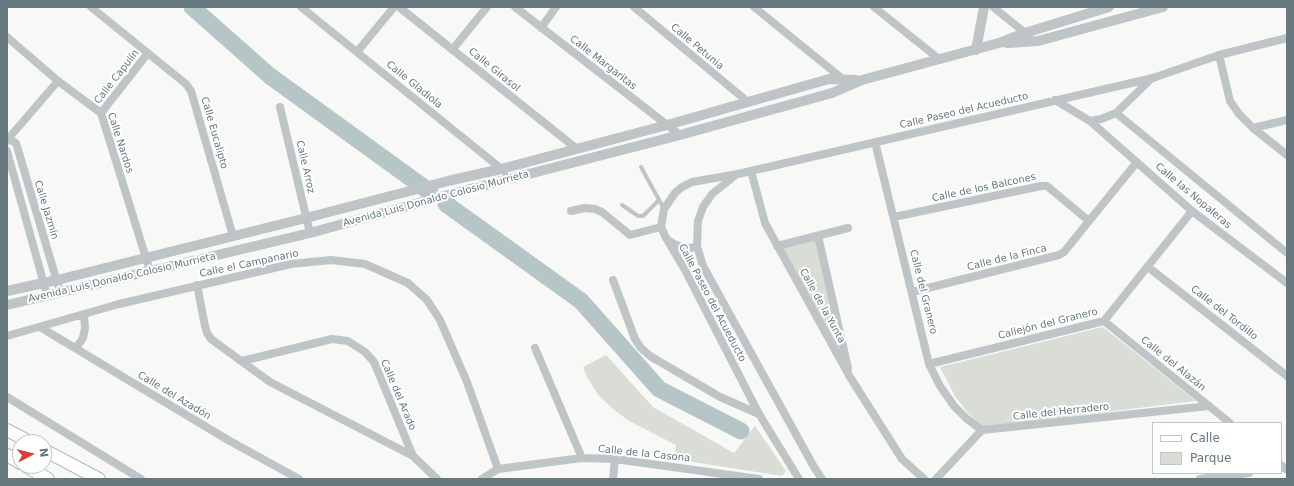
<!DOCTYPE html>
<html>
<head>
<meta charset="utf-8">
<style>
  body { margin:0 }
  #map { position:relative; width:1294px; height:486px; overflow:hidden; background:#f8f8f6; font-family:"DejaVu Sans",sans-serif }
  canvas { display:block }
  .frame { position:absolute; inset:0; border:8px solid #65787e; pointer-events:none }
  .legend { position:absolute; left:1152px; top:422px; width:130px; height:52px; box-sizing:border-box; background:#fff; border:1px solid #c1c9cb; margin:0; padding:5px 7px; list-style:none; font-size:12px; color:#65787e }
  .legend li { display:flex; align-items:center; gap:8px; height:20px }
  .legend b { width:20px; border:1px solid #c1c9cb }
  .north { position:absolute; left:12px; top:434px; width:40px; height:40px; box-sizing:border-box; background:#fff; border:1px solid #c1c9cb; border-radius:50%; rotate:83deg; font-size:11px; font-weight:700; line-height:16px; text-align:center; color:#65787e }
  .north::after { content:''; display:block; margin:auto; width:14px; height:18px; background:#d73e37; clip-path:polygon(50% 0,100% 100%,50% 72%,0 100%) }
</style>
</head>
<body>
<div id="map">
<canvas width="1294" height="486"></canvas>
<div class="frame"></div>
<ul class="legend">
<li><b style="height:5px;background:#fff"></b>Calle</li>
<li><b style="height:11px;background:#d9ddd5"></b>Parque</li>
</ul>
<div class="north">N</div>
</div>
<script>
const ctx = document.querySelector('canvas').getContext('2d');
ctx.lineJoin = 'round';
function fill(path, color) { ctx.fillStyle = color; ctx.fill(path, 'evenodd'); }
const poly = rows => new Path2D(rows.map(r => 'M' + r).join(''));
function trace(path, color, width, dash) { ctx.strokeStyle = color; ctx.lineWidth = width; ctx.lineCap = dash ? 'butt' : 'round'; ctx.setLineDash(dash || []); ctx.stroke(path); }
function label(font, color, halo, rows, align = 'center') {
  ctx.font = font + ' "DejaVu Sans",sans-serif'; ctx.lineWidth = 4; ctx.setLineDash([]); ctx.textBaseline = 'middle'; ctx.strokeStyle = halo; ctx.fillStyle = color; for (const [text, x, y, turn = 0] of rows) {
    ctx.save(); ctx.translate(x, y); ctx.rotate((+turn || 0) * Math.PI / 180); ctx.textAlign = isNaN(turn) ? turn : align; if (halo) ctx.strokeText(text, 0, 0); ctx.fillText(text, 0, 0); ctx.restore();
  }
}
fill(poly([
  [817,238,845,363,781,247],
  [1103,327,1196,401,983,427,968,413,955,396,940,367],
  [606,355,653,407,734,453,755,426,786,471,782,476,674,459,676,445,629,421,613,409,599,396,587,377,583,367]
]), '#d9ddd5');
trace(poly([
  [192,7,270,76,430,192],
  [446,204,581,301,659,389,741,431]
]), '#b6c5c6', 17);
const secondary = poly([
  [7,430,30,442],
  [44,450,99,479],
  [7,455,20,463],
  [26,466,48,479]
]);
trace(secondary, '#b2b9bc', 14);
trace(poly([
  [641,167,664,209],
  [622,205,638,216,643,216,659,200]
]), '#bfc5c7', 4);
trace(poly([
  [91,7,186,84,191,91,233,236],
  [301,7,514,179],
  [399,7,577,149],
  [515,7,680,135],
  [634,7,748,102],
  [754,7,844,80],
  [874,7,939,59],
  [993,7,1029,36],
  [541,28,556,7],
  [7,37,58,81,101,113,150,271],
  [452,50,487,7],
  [357,52,394,7],
  [1219,55,1230,101,1239,114,1253,128,1287,155],
  [1055,100,1090,121,1101,119,1116,113,1152,78],
  [280,107,310,233],
  [101,113,148,53],
  [1116,113,1287,253],
  [1090,121,1192,211,1287,283],
  [1253,128,1287,120],
  [7,138,16,143,60,292],
  [7,141,8,139,58,81],
  [875,142,929,364,940,386,954,406,967,419,982,430],
  [7,151,47,295],
  [751,171,765,223,850,377,902,459,924,479],
  [737,174,712,194,703,207,698,221,697,246,703,266,814,467,822,479],
  [571,211,585,208,595,209,602,212,630,235,661,227],
  [894,217,1041,186,1047,186,1089,221],
  [818,236,848,368],
  [668,240,674,244,681,247,691,248,697,246],
  [777,246,848,228],
  [1148,267,1287,376],
  [613,280,635,339,641,348,650,356,720,397,759,414],
  [197,285,205,326,207,333,211,339,270,382,413,456,437,479],
  [912,292,1059,255,1064,252,1089,221,1137,162],
  [1104,321,1230,423],
  [40,327,228,440,299,479],
  [7,336,119,304,291,264,331,260,365,264,408,283,427,300,440,320,467,382,498,469],
  [76,348,83,338,85,328,84,314],
  [535,348,582,458],
  [242,361,332,339,348,341,365,352,374,362,413,456],
  [929,364,1104,321,1192,211],
  [7,397,141,479],
  [1281,465,1287,470],
  [482,479,498,469,582,458,615,459,759,479],
  [613,479,615,459],
  [799,479,759,414,685,270,666,238,661,227,664,209,675,193,682,187,692,182,738,174,1153,78,1219,55,1287,38],
  [936,479,982,430,1209,406],
  [1200,479,1249,473]
]), '#bfc5c7', 8);
trace(poly([
  [1007,43,1038,41,1163,7],
  [976,50,984,7],
  [7,291,57,280,306,218,448,181,501,169,667,125,829,79,856,80],
  [7,305,310,233,455,193,680,135,832,93,862,80,999,43,1025,33,1109,7]
]), '#bfc5c7', 10);
trace(secondary, '#fff', 12);
label('10px', '#65787e', '#fff', [
  ["Calle Petunia",697,47,40],
  ["Calle Margaritas",603,63,38],
  ["Calle Girasol",494,70,39],
  ["Calle Capulín",117,77,-52],
  ["Calle Gladiola",414,85,39],
  ["Calle Paseo del Acueducto",964,111,-13],
  ["Calle Eucalipto",214,133,74],
  ["Calle Nardos",120,143,72],
  ["Calle Arroz",305,167,77],
  ["Calle de los Balcones",984,188,-12],
  ["Calle las Nopaleras",1193,196,40],
  ["Avenida Luis Donaldo Colosio Murrieta",436,199,-15],
  ["Calle Jazmín",46,210,73],
  ["Calle de la Finca",1007,258,-14],
  ["Calle el Campanario",249,264,-12],
  ["Avenida Luis Donaldo Colosio Murrieta",122,278,-13],
  ["Calle del Granero",923,292,76],
  ["Calle Paseo del Acueducto",712,303,62],
  ["Calle de la Yunta",822,306,61],
  ["Calle del Tordillo",1224,313,38],
  ["Callejón del Granero",1048,324,-14],
  ["Calle del Alazán",1173,364,39],
  ["Calle del Arado",398,395,67],
  ["Calle del Azadón",174,396,31],
  ["Calle del Herradero",1061,412,-6],
  ["Calle de la Casona",644,454,6]
]);
</script>
</body>
</html>
